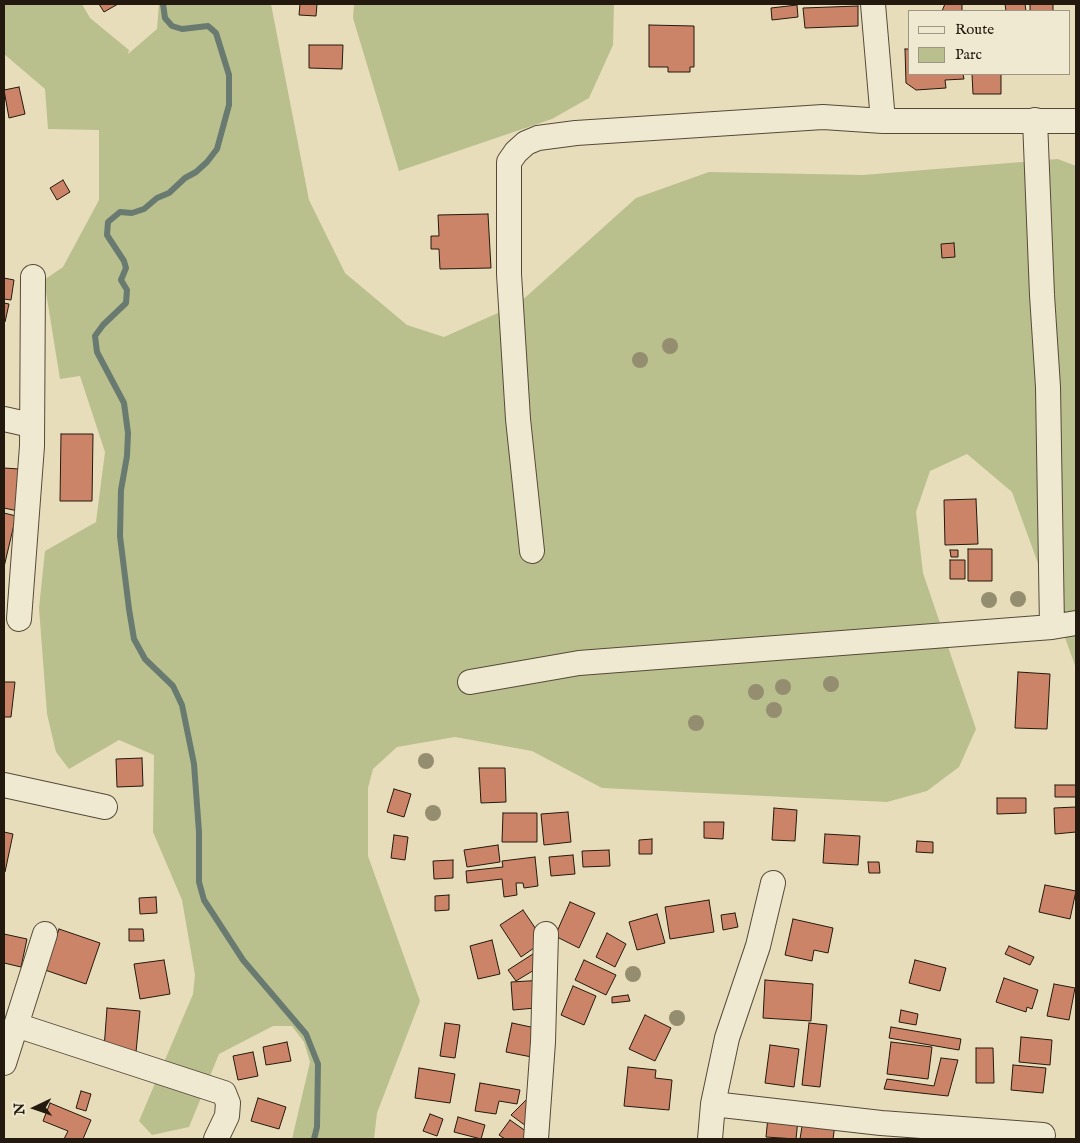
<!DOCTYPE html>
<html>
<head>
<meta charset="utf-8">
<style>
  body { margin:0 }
  #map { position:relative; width:1080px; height:1143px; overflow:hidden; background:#e8ddba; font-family:"IM FELL English",serif }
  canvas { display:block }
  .frame { position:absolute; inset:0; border:5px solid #24190e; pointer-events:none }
  .legend { position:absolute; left:908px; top:10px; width:162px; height:65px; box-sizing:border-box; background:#f0e9d2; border:1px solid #9e9684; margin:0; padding:6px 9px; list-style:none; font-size:15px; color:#24190e }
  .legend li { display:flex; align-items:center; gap:10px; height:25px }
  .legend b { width:25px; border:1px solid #9e9684 }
  .north { position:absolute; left:10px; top:1083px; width:50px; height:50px; -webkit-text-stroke:4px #f0e9d2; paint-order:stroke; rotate:267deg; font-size:14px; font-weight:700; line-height:20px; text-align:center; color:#24190e }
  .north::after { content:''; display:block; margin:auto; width:18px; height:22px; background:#24190e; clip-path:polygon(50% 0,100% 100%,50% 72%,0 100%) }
</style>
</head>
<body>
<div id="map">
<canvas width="1080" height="1143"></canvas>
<div class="frame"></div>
<ul class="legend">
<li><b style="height:6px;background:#f0e9d2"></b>Route</li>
<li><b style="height:14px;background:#b9c08d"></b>Parc</li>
</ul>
<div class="north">N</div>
</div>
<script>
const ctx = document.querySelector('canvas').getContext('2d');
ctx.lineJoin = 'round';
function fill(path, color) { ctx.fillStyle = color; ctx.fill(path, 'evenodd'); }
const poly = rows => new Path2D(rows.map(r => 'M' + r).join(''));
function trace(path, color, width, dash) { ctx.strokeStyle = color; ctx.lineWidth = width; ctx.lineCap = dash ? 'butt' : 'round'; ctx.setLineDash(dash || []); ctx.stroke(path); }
fill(poly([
  [4,4,82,4,90,18,129,50,128,54,157,29,159,4,271,4,309,200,345,273,407,325,444,337,518,304,636,198,709,172,863,175,1058,159,1076,166,1076,668,1012,492,967,454,930,471,916,512,923,573,976,729,959,767,927,791,887,802,602,788,532,751,455,737,397,747,373,769,368,788,368,856,420,1001,377,1113,374,1139,292,1139,310,1062,304,1042,292,1026,273,1026,219,1054,189,1127,152,1135,139,1121,193,994,195,975,182,900,153,832,154,755,119,740,69,769,56,752,47,714,39,608,45,551,96,522,105,452,80,376,60,379,44,280,63,267,99,200,99,130,48,129,45,89,4,54],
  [354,4,614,4,613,45,589,98,552,119,399,171,353,18]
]), '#b9c08d');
trace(poly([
  [163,4,165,18,172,26,182,29,208,26,216,33,229,75,229,105,217,149,207,162,196,172,185,178,169,193,157,198,144,209,132,213,120,212,108,222,107,235,124,261,126,268,121,280,127,290,126,303,103,325,95,336,97,352,124,403,128,433,127,456,121,490,120,536,129,609,134,639,145,659,173,686,182,705,194,764,199,832,199,882,204,900,243,960,306,1034,318,1064,317,1127,314,1139]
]), '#697a71', 6);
const building = poly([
  [99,4,118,4,104,12,99,4],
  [300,4,317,4,316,16,299,15,300,4],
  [945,4,962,4,962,11,942,11,945,4],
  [1005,4,1025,4,1026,11,1006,11,1005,4],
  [1030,4,1053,4,1053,11,1030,11,1030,4],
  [797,5,798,17,772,20,771,8,797,5],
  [858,6,858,26,805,28,803,8,858,6],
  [649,25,694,26,694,67,690,67,690,72,668,72,668,67,649,67,649,25],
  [309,45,343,45,342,69,309,68,309,45],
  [905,49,909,49,909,74,963,74,964,79,945,80,946,88,916,90,906,83,905,49],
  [972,74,1001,74,1001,94,973,94,972,74],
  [19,87,25,114,9,118,4,90,19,87],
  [63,180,70,192,57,200,50,188,63,180],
  [488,214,491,268,440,269,439,249,431,249,431,236,439,236,438,215,488,214],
  [954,243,955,257,942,258,941,244,954,243],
  [4,278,14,280,11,300,4,299,4,278],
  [4,303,9,304,5,322,4,322,4,303],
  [61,434,93,434,92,501,60,501,61,434],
  [4,468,19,469,18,511,4,508,4,468],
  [976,499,978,544,945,545,944,500,976,499],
  [4,513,16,516,4,567,4,513],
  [968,549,992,549,992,581,968,581,968,549],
  [950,550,958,550,958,557,951,557,950,550],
  [950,560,965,560,965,579,950,579,950,560],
  [1018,672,1050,674,1047,729,1015,728,1018,672],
  [4,682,15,682,11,717,4,717,4,682],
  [142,758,143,786,117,787,116,759,142,758],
  [479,768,505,768,506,802,481,803,479,768],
  [1055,785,1076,785,1076,797,1055,797,1055,785],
  [394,789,411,794,404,817,387,812,394,789],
  [997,798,1026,798,1026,813,997,814,997,798],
  [1076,807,1076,832,1055,834,1054,808,1076,807],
  [774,808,797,810,795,841,772,840,774,808],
  [568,812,571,842,544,845,541,814,568,812],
  [503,813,537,813,537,842,502,842,503,813],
  [704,822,724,822,723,839,704,838,704,822],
  [4,832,13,834,5,872,4,871,4,832],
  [825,834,860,836,858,865,823,863,825,834],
  [394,835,408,837,405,860,391,858,394,835],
  [652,839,652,854,639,854,639,840,652,839],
  [917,841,933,842,933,853,916,852,917,841],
  [498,845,500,862,467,867,464,850,498,845],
  [609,850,610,866,583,867,582,851,609,850],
  [573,855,575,874,551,876,549,857,573,855],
  [535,857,538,886,524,888,523,883,516,883,517,895,504,897,502,879,467,883,466,871,503,867,502,861,535,857],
  [453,860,453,878,434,879,433,861,453,860],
  [868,862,879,862,880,873,869,873,868,862],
  [1045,885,1076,891,1070,919,1039,912,1045,885],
  [449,895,449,910,435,911,435,896,449,895],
  [156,897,157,913,140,914,139,898,156,897],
  [709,900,714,932,670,939,665,907,709,900],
  [570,902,595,913,579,948,555,936,570,902],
  [523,910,544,941,521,957,500,925,523,910],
  [735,913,738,927,723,930,721,915,735,913],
  [657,914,665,943,637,950,629,922,657,914],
  [793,919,833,928,828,953,814,950,812,961,785,955,793,919],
  [59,929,100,943,86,984,45,970,59,929],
  [129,929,143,929,144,941,129,941,129,929],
  [607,933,626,944,615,967,596,957,607,933],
  [4,934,27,939,21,967,4,963,4,934],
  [492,940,500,974,478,979,470,946,492,940],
  [1009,946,1034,957,1030,965,1005,954,1009,946],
  [536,952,544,964,516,981,508,970,536,952],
  [164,960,170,994,140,999,134,964,164,960],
  [584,960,616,975,606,995,575,980,584,960],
  [915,960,946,968,940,991,909,983,915,960],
  [1004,978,1038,990,1032,1009,1027,1007,1026,1012,996,1002,1004,978],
  [545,980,547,1007,513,1010,511,982,545,980],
  [765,980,813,984,811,1021,763,1018,765,980],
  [1054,984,1075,988,1069,1020,1047,1016,1054,984],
  [573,986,596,996,584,1025,561,1015,573,986],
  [628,995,630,1001,612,1003,612,997,628,995],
  [107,1008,140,1011,136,1052,104,1049,107,1008],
  [901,1010,918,1014,916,1025,899,1022,901,1010],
  [645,1015,671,1028,655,1061,629,1049,645,1015],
  [445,1023,460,1025,455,1058,440,1056,445,1023],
  [512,1023,540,1029,542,1059,506,1052,512,1023],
  [809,1023,827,1025,820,1087,802,1085,809,1023],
  [891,1027,961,1039,959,1050,889,1038,891,1027],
  [1021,1037,1052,1040,1050,1065,1019,1062,1021,1037],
  [287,1042,291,1061,266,1065,263,1047,287,1042],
  [891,1042,932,1047,928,1079,887,1074,891,1042],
  [770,1045,799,1049,794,1087,765,1083,770,1045],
  [976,1048,993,1048,994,1083,976,1083,976,1048],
  [253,1052,258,1076,238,1080,233,1056,253,1052],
  [941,1058,958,1060,948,1096,884,1089,887,1079,934,1086,941,1058],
  [1013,1065,1046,1068,1043,1093,1011,1090,1013,1065],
  [628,1067,656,1070,655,1078,672,1080,669,1110,624,1106,628,1067],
  [419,1068,455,1074,450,1103,415,1098,419,1068],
  [480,1083,520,1090,517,1104,499,1101,496,1114,475,1111,480,1083],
  [81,1091,91,1094,86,1111,76,1108,81,1091],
  [532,1094,541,1137,511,1115,532,1094],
  [258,1098,286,1107,279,1129,251,1121,258,1098],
  [50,1103,91,1120,83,1139,64,1139,68,1131,43,1121,50,1103],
  [769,1107,799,1110,796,1139,766,1137,769,1107],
  [837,1110,833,1139,800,1139,803,1120,837,1110],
  [430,1114,443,1119,437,1136,423,1131,430,1114],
  [458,1117,485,1125,481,1139,454,1132,458,1117],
  [510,1120,537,1139,505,1139,499,1135,510,1120]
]);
fill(building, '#cc8468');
trace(building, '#24190e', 1);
const minor = poly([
  [873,4,883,121],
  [1035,120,1042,295,1048,387,1052,627],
  [4,419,31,425],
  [532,551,518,419,509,274,509,162,516,152,526,143,538,138,576,133,823,117,883,121,1076,121],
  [19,619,32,446,33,277],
  [470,682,579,663,1052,627,1076,623],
  [4,785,105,807],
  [16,1025,224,1093,228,1103,227,1116,216,1139],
  [4,1063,45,934],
  [713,1104,881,1123,1043,1135],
  [536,1139,543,1042,546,934],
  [710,1139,713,1104,727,1038,758,946,773,883]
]);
trace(minor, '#554a39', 26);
trace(minor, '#f0e9d2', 24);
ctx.fillStyle = '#958d70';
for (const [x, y] of [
  [670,346],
  [640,360],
  [1018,599],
  [989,600],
  [831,684],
  [783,687],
  [756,692],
  [774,710],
  [696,723],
  [426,761],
  [433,813],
  [633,974],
  [677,1018]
]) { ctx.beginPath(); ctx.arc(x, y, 8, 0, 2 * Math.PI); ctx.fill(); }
</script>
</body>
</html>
